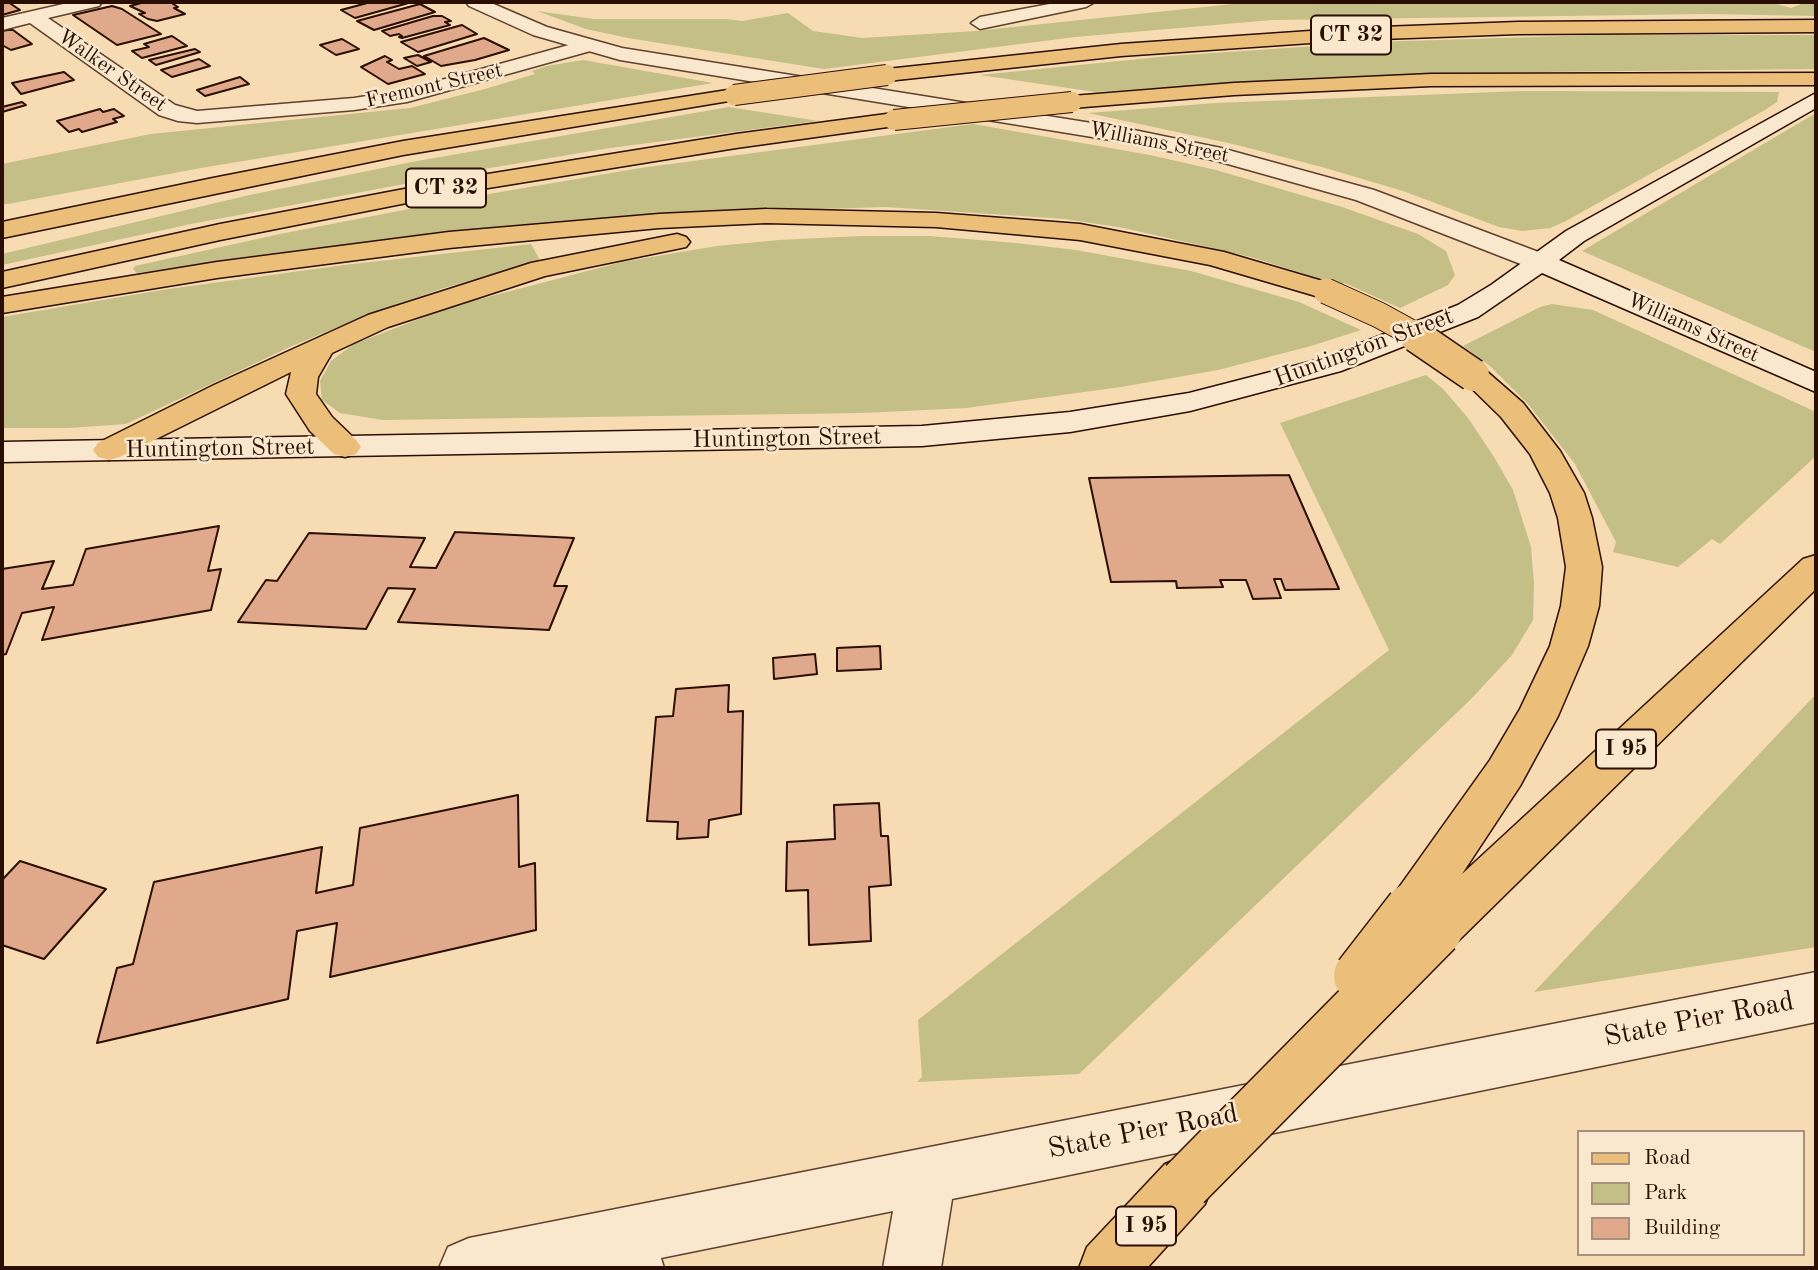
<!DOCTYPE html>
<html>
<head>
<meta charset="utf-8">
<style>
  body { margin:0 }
  #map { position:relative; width:1818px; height:1270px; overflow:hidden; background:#f6dbb3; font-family:"Old Standard TT",serif }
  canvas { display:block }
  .frame { position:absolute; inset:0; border:4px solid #2b0e02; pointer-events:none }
  .legend { position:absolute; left:1577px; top:1130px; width:228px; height:126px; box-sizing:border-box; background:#f9e8ce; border:2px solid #a7917c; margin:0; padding:9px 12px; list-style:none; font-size:21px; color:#2b0e02 }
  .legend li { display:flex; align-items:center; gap:14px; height:35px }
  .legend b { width:35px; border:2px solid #a7917c }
</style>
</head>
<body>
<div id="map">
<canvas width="1818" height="1270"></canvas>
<div class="frame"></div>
<ul class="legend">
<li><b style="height:9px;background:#ebbe7a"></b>Road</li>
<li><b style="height:19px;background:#c4be87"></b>Park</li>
<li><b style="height:19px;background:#e1a98b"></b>Building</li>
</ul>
</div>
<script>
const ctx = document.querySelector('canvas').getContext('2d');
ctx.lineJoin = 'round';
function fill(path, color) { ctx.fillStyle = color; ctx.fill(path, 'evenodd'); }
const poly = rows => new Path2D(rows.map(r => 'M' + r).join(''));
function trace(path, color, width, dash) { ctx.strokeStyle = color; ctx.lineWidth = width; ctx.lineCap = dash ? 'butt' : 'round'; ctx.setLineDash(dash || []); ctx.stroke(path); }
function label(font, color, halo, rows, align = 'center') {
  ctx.font = font + ' "Old Standard TT",serif'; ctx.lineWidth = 5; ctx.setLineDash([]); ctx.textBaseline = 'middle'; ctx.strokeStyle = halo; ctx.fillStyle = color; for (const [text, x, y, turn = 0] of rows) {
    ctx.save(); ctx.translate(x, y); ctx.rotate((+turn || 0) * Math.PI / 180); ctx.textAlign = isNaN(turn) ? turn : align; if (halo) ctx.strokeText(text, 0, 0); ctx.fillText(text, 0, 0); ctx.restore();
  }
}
fill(poly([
  [1252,2,1770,2,1791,8,1807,2,1816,2,1816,16,1708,14,1272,20,1075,37,824,69,628,38,586,29,537,11,593,19,726,19,742,21,788,13,813,31,862,38,976,31],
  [1597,35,1816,35,1816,69,1443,73,1245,82,1095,92,980,75,1169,56,1375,42],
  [583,60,713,83,201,168,2,205,2,164,151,134,410,108,485,89,535,74,532,71,547,66],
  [1523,91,1779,92,1777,102,1765,110,1564,222,1550,228,1522,231,1499,227,1403,191,1322,167,1233,144,1088,113,1216,103],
  [729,107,818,121,610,148,484,169,191,224,2,265,2,254,245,196,417,161],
  [1816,113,1816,352,1582,251],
  [973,124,1150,155,1216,170,1342,207,1418,234,1446,251,1455,275,1448,285,1400,308,1345,283,1339,285,1251,257,1124,228,1065,219,886,207,716,212,542,224,414,236,228,259,146,272,137,273,133,269,135,266,280,234,466,198,640,168],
  [861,236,929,236,1016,243,1076,250,1191,271,1299,302,1361,330,1311,346,1218,370,1121,387,966,408,862,413,383,420,340,413,322,400,320,381,331,361,354,344,453,306,622,262,717,246,779,240],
  [531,244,541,262,444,288,372,313,292,346,126,424,68,428,2,428,2,317,162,290,344,265],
  [1552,304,1593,310,1816,412,1816,456,1720,544,1712,539,1678,567,1613,552,1616,542,1575,464,1528,404,1490,366,1463,346,1540,307],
  [1426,375,1443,389,1468,418,1494,457,1513,490,1531,547,1534,584,1533,620,1512,655,1471,699,1079,1074,917,1082,922,1077,918,1020,1389,650,1280,423],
  [1816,694,1816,947,1534,992]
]), '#c4be87');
const building = poly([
  [2,2,8,2,20,10,2,15,2,2],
  [145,2,170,2,178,7,174,8,185,14,157,21,148,19,139,14,145,13,130,6,145,2],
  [371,2,412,2,355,18,341,10,371,2],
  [420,4,435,12,374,30,357,21,420,4],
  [112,6,122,9,161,34,117,45,73,15,112,6],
  [433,16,442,16,451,21,445,22,450,25,402,38,399,37,402,36,399,34,390,36,382,31,433,16],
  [462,25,477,34,418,52,401,42,462,25],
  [8,30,13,30,32,44,11,50,2,45,2,31,8,30],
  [172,36,187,46,142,58,132,51,149,47,144,44,172,36],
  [484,38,509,50,475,60,441,66,424,56,484,38],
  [342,39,359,49,336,55,320,45,342,39],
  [195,49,200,52,156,65,149,60,195,49],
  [418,55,431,62,417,66,404,58,418,55],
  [385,56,392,60,387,62,399,69,412,66,425,74,388,84,361,67,385,56],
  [199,59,210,66,172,77,161,70,199,59],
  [64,72,74,80,21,94,12,83,64,72],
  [240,77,249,84,205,96,197,90,240,77],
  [22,102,26,105,2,112,2,107,22,102],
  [100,109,103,112,114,109,124,116,113,119,117,122,82,132,79,129,69,132,57,121,100,109],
  [1289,475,1339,589,1285,590,1281,579,1274,579,1281,598,1253,599,1246,580,1220,580,1223,587,1177,588,1176,581,1111,582,1089,478,1289,475],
  [219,526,208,571,221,569,211,610,42,640,54,607,22,613,6,654,2,655,2,569,54,561,42,589,73,585,86,549,219,526],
  [455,532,574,538,554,586,567,586,549,630,398,622,415,589,388,588,366,629,238,622,266,580,277,581,309,533,425,538,410,567,436,568,455,532],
  [880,646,881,669,837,671,837,648,880,646],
  [815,654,817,674,774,679,773,658,815,654],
  [729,685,728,712,743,711,741,814,709,820,708,837,677,839,678,822,647,821,656,717,673,716,676,689,729,685],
  [518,795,519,867,535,863,536,930,330,977,337,923,297,931,288,999,97,1043,117,968,133,964,154,882,322,847,316,893,353,885,360,828,518,795],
  [879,803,881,836,888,836,891,885,869,887,871,941,809,945,808,890,786,891,787,842,835,839,834,805,879,803],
  [20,861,106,889,44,959,2,945,2,880,20,861]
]);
fill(building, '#e1a98b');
trace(building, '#2b0e02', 2);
const minor = poly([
  [72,2,102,2,99,6,48,18,175,105,197,111,354,98,405,90,587,40,597,46,594,50,407,102,354,110,197,123,178,121,159,115,30,23,2,30,2,18,72,2],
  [1060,2,1095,2,1086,7,980,29,971,23,980,17,1060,2],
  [1816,972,1816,1022,952,1199,941,1268,883,1268,893,1211,661,1258,664,1268,439,1268,448,1247,469,1238,1816,972]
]);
const tertiary = poly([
  [466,2,489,2,547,27,622,48,1129,129,1221,148,1374,190,1549,256,1553,262,1549,268,1540,270,1531,268,1356,200,1217,161,1129,143,620,60,533,35,469,6,466,2]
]);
const secondary = poly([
  [1816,93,1816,108,1584,241,1559,260,1816,372,1816,392,1542,273,1478,317,1341,371,1190,411,1070,432,922,446,2,462,2,442,922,426,1070,412,1189,393,1321,359,1458,305,1491,285,1566,231,1816,93]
]);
const primary = poly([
  [1816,20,1816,32,1518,34,1354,40,1121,56,887,81,880,79,877,75,880,71,887,69,1121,44,1354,28,1518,22,1816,20],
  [1816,73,1816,85,1431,86,1234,95,1072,108,1065,106,1061,102,1065,98,1072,96,1234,83,1431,74,1816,73],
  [734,89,741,91,744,95,741,99,403,155,2,238,2,222,213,178,403,141,734,89],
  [894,113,902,115,905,120,902,125,736,148,457,193,220,240,2,288,2,272,220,224,457,179,736,134,894,113]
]);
const motorway = poly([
  [766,209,936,213,1080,224,1224,252,1336,285,1340,291,1336,297,1326,299,1210,265,1080,240,936,227,766,223,659,228,449,248,217,278,2,313,2,297,217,262,449,232,659,214,766,209],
  [677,234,686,237,690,242,686,247,545,276,388,327,332,353,318,377,316,394,332,417,356,440,361,447,356,454,345,457,334,454,310,431,286,394,291,372,120,457,109,460,98,457,93,450,98,443,214,385,368,315,531,263,677,234],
  [1473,366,1484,369,1523,403,1560,451,1584,493,1592,518,1602,567,1599,606,1588,646,1558,716,1520,786,1462,874,1803,559,1816,555,1816,589,1453,946,1436,953,1419,946,1412,931,1395,925,1388,909,1395,893,1490,760,1520,709,1550,646,1561,606,1566,567,1558,518,1550,493,1530,454,1501,417,1458,375,1462,369,1473,366],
  [1185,1156,1205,1164,1213,1184,1205,1204,1147,1268,1079,1268,1087,1247,1165,1164,1185,1156]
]);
trace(minor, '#5e412e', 3);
trace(tertiary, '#5e412e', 3);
trace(secondary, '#2b0e02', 3);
trace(primary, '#2b0e02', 3);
trace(motorway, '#2b0e02', 3);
fill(minor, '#f9e8ce');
fill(tertiary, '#f9e8ce');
fill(secondary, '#f9e8ce');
fill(primary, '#ebbe7a');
fill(motorway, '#ebbe7a');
const primaryBridge = poly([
  [734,95,887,75],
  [894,120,1072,102]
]);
const motorwayBridgeFar2 = poly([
  [1326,291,1379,315,1419,337]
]);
const motorwayBridgeFar1 = poly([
  [1416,336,1473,375]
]);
const motorwayBridge = poly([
  [1360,976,1412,909],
  [1185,1184,1436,930]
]);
trace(primaryBridge, '#2b0e02', 22, []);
trace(motorwayBridgeFar2, '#2b0e02', 27, []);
trace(motorwayBridgeFar1, '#2b0e02', 35, []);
trace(motorwayBridge, '#2b0e02', 55, []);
trace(primaryBridge, '#ebbe7a', 20);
trace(motorwayBridgeFar2, '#ebbe7a', 25);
trace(motorwayBridgeFar1, '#ebbe7a', 32);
trace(motorwayBridge, '#ebbe7a', 52);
label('21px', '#2b0e02', '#f9e8ce', [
  ["Walker Street",112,71,35],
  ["Fremont Street",434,86,-13],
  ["Williams Street",1159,143,11],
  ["Williams Street",1693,328,24]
]);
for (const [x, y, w] of [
  [1351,35,80],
  [446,188,80],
  [1626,749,60],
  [1146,1226,60]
]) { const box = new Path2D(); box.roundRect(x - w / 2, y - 19.5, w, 39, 5); ctx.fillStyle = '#f9e8ce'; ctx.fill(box); trace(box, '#2b0e02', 2); }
label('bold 23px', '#2b0e02', null, [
  ["CT 32",1351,35],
  ["CT 32",446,188],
  ["I 95",1626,749],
  ["I 95",1146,1226]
]);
label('24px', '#2b0e02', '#f9e8ce', [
  ["Huntington Street",1364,348,-20],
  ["Huntington Street",787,439,-1],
  ["Huntington Street",220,449,-1]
]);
label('28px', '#2b0e02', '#f9e8ce', [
  ["State Pier Road",1699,1020,-11],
  ["State Pier Road",1143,1132,-11]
]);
</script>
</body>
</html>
